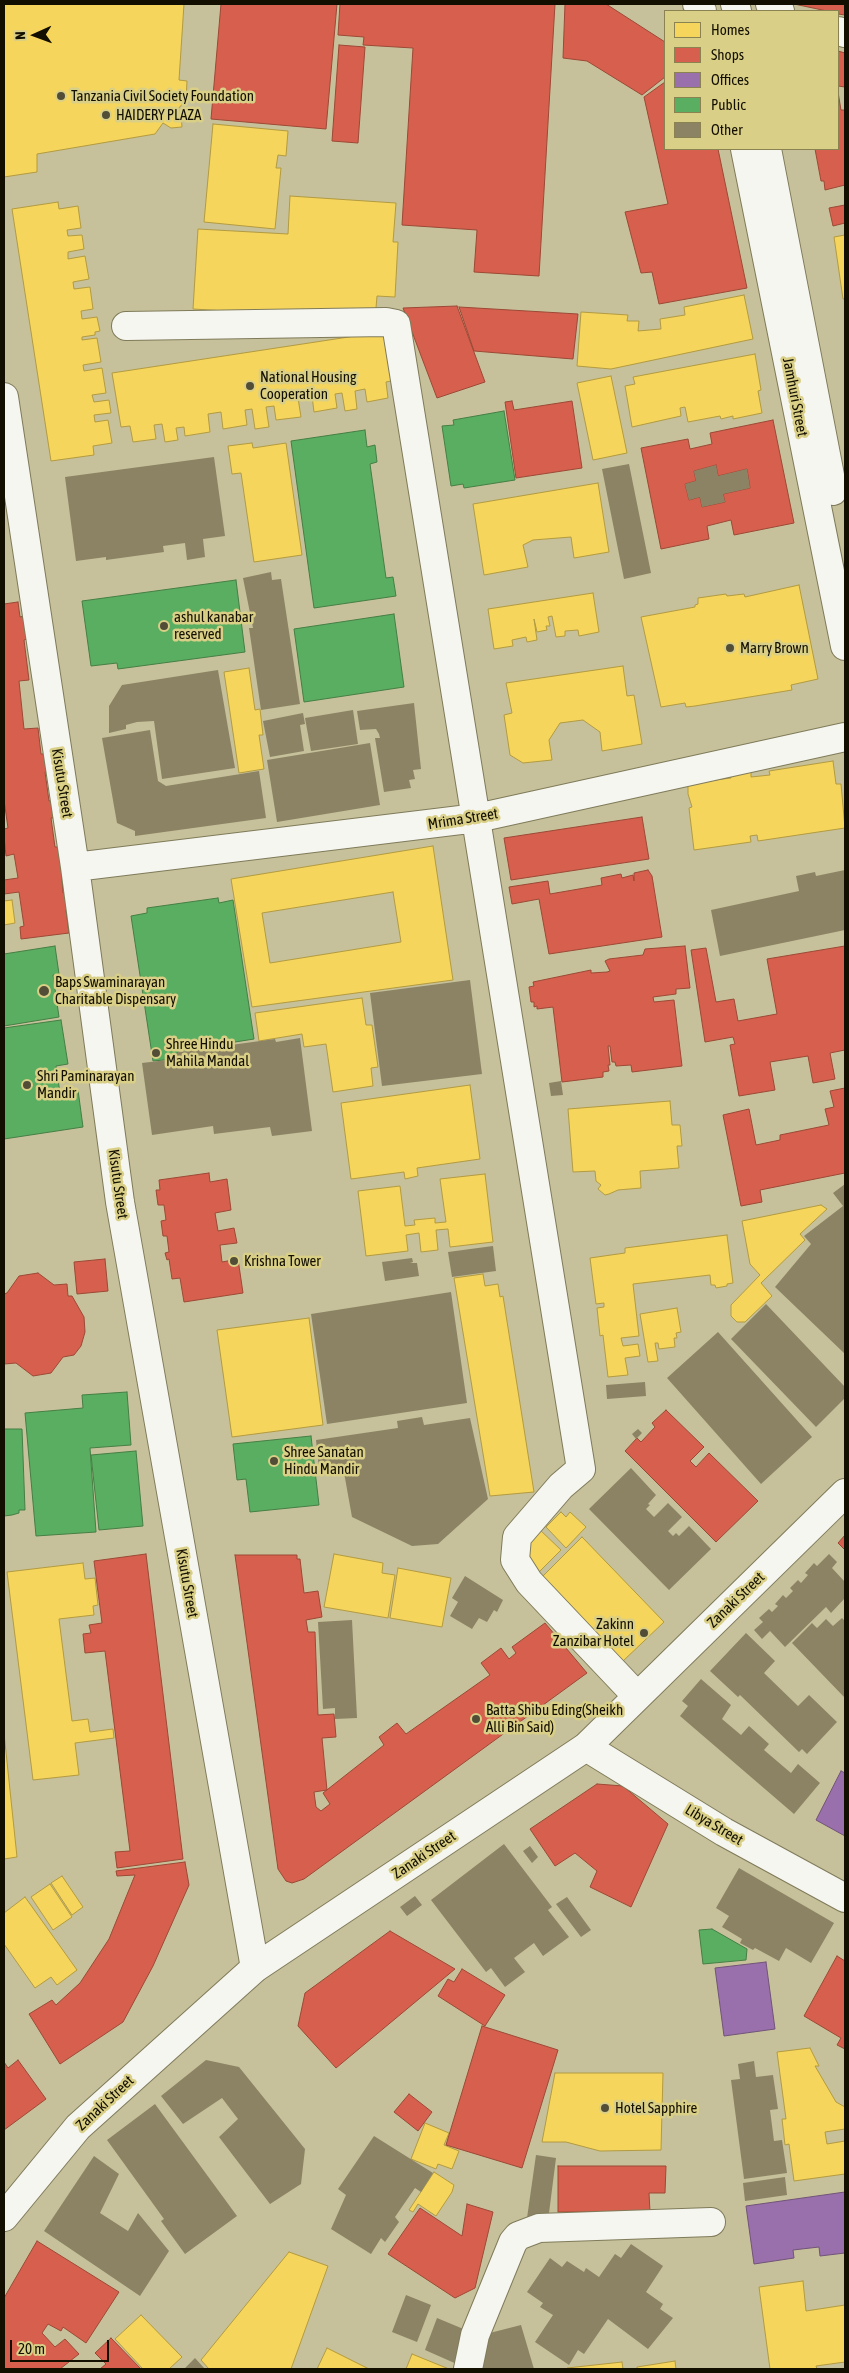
<!DOCTYPE html>
<html>
<head>
<meta charset="utf-8">
<style>
  body { margin:0 }
  #map { position:relative; width:849px; height:2373px; overflow:hidden; background:#c6c19a; font-family:"Asap Condensed",sans-serif }
  canvas { display:block }
  .frame { position:absolute; inset:0; border:5px solid #130f00; pointer-events:none }
  .legend { position:absolute; left:664px; top:10px; width:175px; height:140px; box-sizing:border-box; background:#d9cf87; border:1px solid #8a8251; margin:0; padding:6px 9px; list-style:none; font-size:15px; color:#130f00 }
  .legend li { display:flex; align-items:center; gap:10px; height:25px }
  .legend b { width:25px; border:1px solid #8a8251 }
  .north { position:absolute; left:10px; top:10px; width:50px; height:50px; -webkit-text-stroke:4px #d9cf87; paint-order:stroke; rotate:268deg; font-size:14px; font-weight:700; line-height:20px; text-align:center; color:#130f00 }
  .north::after { content:''; display:block; margin:auto; width:18px; height:22px; background:#130f00; clip-path:polygon(50% 0,100% 100%,50% 72%,0 100%) }
  .scale { position:absolute; left:10px; top:2340px; width:99px; height:22px; box-sizing:border-box; border:2px solid #130f00; border-top:0; padding-left:6px; font-size:15px; line-height:18px; white-space:nowrap; color:#130f00; -webkit-text-stroke:4px #d9cf87; paint-order:stroke }
</style>
</head>
<body>
<div id="map">
<canvas width="849" height="2373"></canvas>
<div class="frame"></div>
<ul class="legend">
<li><b style="height:14px;background:#f6d55c"></b>Homes</li>
<li><b style="height:14px;background:#d6604d"></b>Shops</li>
<li><b style="height:14px;background:#9970ab"></b>Offices</li>
<li><b style="height:14px;background:#5aae61"></b>Public</li>
<li><b style="height:14px;background:#8c8365"></b>Other</li>
</ul>
<div class="north">N</div>
<div class="scale">20 m</div>
</div>
<script>
const ctx = document.querySelector('canvas').getContext('2d');
ctx.lineJoin = 'round';
function fill(path, color) { ctx.fillStyle = color; ctx.fill(path, 'evenodd'); }
const poly = rows => new Path2D(rows.map(r => 'M' + r).join(''));
function trace(path, color, width, dash) { ctx.strokeStyle = color; ctx.lineWidth = width; ctx.lineCap = dash ? 'butt' : 'round'; ctx.setLineDash(dash || []); ctx.stroke(path); }
function label(font, color, halo, rows, align = 'center') {
  ctx.font = font + ' "Asap Condensed",sans-serif'; ctx.lineWidth = 5; ctx.setLineDash([]); ctx.textBaseline = 'middle'; ctx.strokeStyle = halo; ctx.fillStyle = color; for (const [text, x, y, turn = 0] of rows) {
    ctx.save(); ctx.translate(x, y); ctx.rotate((+turn || 0) * Math.PI / 180); ctx.textAlign = isNaN(turn) ? turn : align; if (halo) ctx.strokeText(text, 0, 0); ctx.fillText(text, 0, 0); ctx.restore();
  }
}
const homes = poly([
  [4,4,184,4,179,80,187,81,186,100,176,111,181,115,182,127,171,128,163,123,155,134,37,154,37,172,4,177,4,4],
  [213,124,288,131,286,156,278,155,276,168,281,168,275,229,204,222,213,124],
  [290,196,396,203,393,242,398,242,395,297,377,296,375,320,193,309,198,229,288,234,290,196],
  [58,202,59,209,78,206,81,228,67,230,68,236,82,235,84,249,68,252,68,259,85,256,89,279,73,282,74,289,90,287,93,309,81,311,82,319,97,317,100,331,95,332,95,335,82,337,82,340,97,338,101,362,83,365,84,371,102,368,106,393,92,395,94,402,109,400,111,413,94,415,95,422,108,420,112,443,93,446,94,455,51,461,12,209,58,202],
  [845,235,845,299,843,299,834,237,845,235],
  [744,295,753,339,611,369,577,366,581,312,628,315,627,321,639,321,638,331,661,329,660,319,685,315,684,307,744,295],
  [388,331,396,380,386,382,388,398,367,402,365,389,355,391,357,409,345,411,342,393,335,394,337,408,314,412,312,396,298,398,301,417,276,420,274,406,266,407,269,427,255,429,252,409,245,410,247,425,223,429,221,412,208,414,210,432,185,436,184,427,176,428,178,440,165,442,162,424,154,425,156,439,133,442,130,426,121,427,112,373,388,331],
  [755,354,761,390,758,391,762,413,733,419,733,416,721,419,720,416,688,422,685,407,680,408,681,416,632,427,625,386,635,384,633,377,755,354],
  [611,376,627,453,593,460,577,383,611,376],
  [252,443,253,448,286,443,302,555,254,562,241,473,232,474,228,446,252,443],
  [598,483,609,552,574,558,571,537,533,540,523,545,528,567,484,575,473,504,598,483],
  [799,585,818,679,791,685,792,690,695,706,686,707,685,703,661,707,641,617,695,607,695,605,698,604,698,598,726,594,727,596,744,594,745,597,799,585],
  [593,593,599,632,579,636,578,630,565,631,565,636,556,637,552,616,548,617,550,626,546,626,547,630,537,632,534,619,537,640,527,642,526,637,512,640,513,646,494,649,488,609,593,593],
  [623,666,627,696,634,695,642,744,602,751,600,732,583,720,560,723,549,740,552,760,523,763,510,755,504,715,512,713,506,683,623,666],
  [249,668,255,710,260,709,263,735,259,735,264,769,239,773,224,672,249,668],
  [833,761,836,784,841,784,845,828,758,841,757,835,750,836,751,842,694,850,689,808,692,807,688,794,688,787,684,784,731,778,731,774,751,772,751,777,770,775,769,771,833,761],
  [433,846,453,980,252,1007,231,879,433,846],
  [393,892,401,942,270,963,262,913,393,892],
  [12,900,15,923,4,925,4,901,12,900],
  [362,998,366,1025,372,1025,378,1067,371,1068,373,1086,333,1092,326,1044,304,1047,302,1034,259,1041,255,1013,362,998],
  [470,1085,480,1159,417,1168,418,1176,405,1179,404,1172,351,1179,341,1103,470,1085],
  [670,1101,672,1125,680,1125,682,1146,677,1146,679,1168,640,1171,641,1188,618,1190,609,1194,605,1195,598,1189,601,1185,596,1181,595,1171,573,1172,568,1109,670,1101],
  [485,1174,493,1242,450,1247,448,1229,436,1230,438,1250,421,1252,419,1233,406,1235,408,1251,366,1256,358,1191,400,1186,405,1226,415,1225,414,1220,435,1218,435,1223,446,1222,440,1179,485,1174],
  [821,1205,827,1209,800,1234,805,1240,761,1283,772,1296,745,1322,737,1322,731,1316,731,1305,760,1275,750,1264,742,1221,821,1205],
  [727,1235,733,1283,727,1284,727,1286,716,1288,715,1285,711,1285,710,1275,633,1284,639,1336,621,1338,623,1346,638,1344,640,1356,625,1358,628,1375,608,1377,603,1335,600,1336,597,1308,604,1307,604,1303,596,1304,590,1258,625,1253,625,1248,727,1235],
  [483,1274,485,1286,498,1284,500,1297,503,1296,534,1492,490,1496,454,1278,483,1274],
  [677,1308,681,1332,676,1333,677,1338,674,1338,675,1347,659,1349,658,1343,655,1343,658,1361,648,1362,640,1314,677,1308],
  [309,1318,323,1425,232,1437,217,1330,309,1318],
  [561,1512,566,1517,570,1512,586,1527,566,1548,546,1527,561,1512],
  [539,1529,561,1550,537,1574,519,1550,539,1529],
  [582,1537,664,1622,623,1661,542,1577,582,1537],
  [334,1554,383,1563,382,1573,395,1575,388,1618,324,1607,334,1554],
  [83,1563,85,1579,95,1578,98,1605,93,1606,94,1615,59,1619,72,1721,88,1719,90,1732,113,1729,114,1738,75,1743,79,1775,33,1780,7,1572,83,1563],
  [398,1568,451,1578,442,1627,390,1618,398,1568],
  [4,1733,17,1857,4,1859,4,1733],
  [62,1876,83,1907,72,1915,51,1883,62,1876],
  [50,1884,72,1917,53,1930,31,1897,50,1884],
  [25,1897,77,1970,57,1985,51,1977,35,1988,4,1944,4,1913,25,1897],
  [810,2048,819,2066,815,2066,836,2102,845,2107,845,2129,825,2132,827,2144,845,2141,845,2174,794,2181,789,2144,785,2145,782,2119,786,2119,777,2052,810,2048],
  [555,2073,663,2073,661,2150,600,2151,566,2142,542,2142,555,2073],
  [425,2123,449,2133,444,2145,459,2151,452,2169,438,2164,436,2169,411,2159,425,2123],
  [434,2172,454,2185,452,2192,436,2216,418,2204,413,2212,409,2210,434,2172],
  [289,2252,328,2266,291,2369,209,2369,201,2360,289,2252],
  [803,2281,806,2311,845,2305,845,2362,816,2366,817,2369,770,2369,759,2287,803,2281],
  [141,2315,182,2357,169,2369,143,2369,115,2339,141,2315],
  [327,2348,369,2369,317,2369,327,2348],
  [412,2354,449,2369,406,2369,412,2354],
  [675,2361,676,2369,637,2369,637,2367,675,2361],
  [622,2362,623,2369,567,2369,567,2368,622,2362]
]);
fill(homes, '#f6d55c');
trace(homes, '#b29a40', 1);
const shops = poly([
  [221,4,337,4,326,129,211,119,221,4],
  [340,4,555,4,539,276,474,272,477,230,402,225,413,48,363,45,364,37,338,35,340,4],
  [565,4,606,4,665,42,665,77,642,95,587,61,563,58,565,4],
  [794,4,845,4,845,15,838,14,838,11,827,11,794,4],
  [339,45,365,47,358,143,332,141,339,45],
  [838,51,845,53,845,87,838,86,838,51],
  [665,82,665,149,718,149,747,288,659,304,652,272,641,273,625,212,668,204,644,97,665,82],
  [838,92,841,110,845,110,845,185,825,190,824,181,821,181,815,149,838,149,838,92],
  [845,205,845,223,833,226,829,208,845,205],
  [457,306,485,382,437,398,403,308,457,306],
  [459,307,578,314,573,359,474,351,459,307],
  [512,401,514,410,572,401,582,468,516,478,505,402,512,401],
  [773,420,794,523,734,535,731,520,707,526,709,539,661,549,641,448,688,439,690,449,712,444,710,433,773,420],
  [716,465,718,476,747,469,750,488,723,494,725,502,702,507,700,497,689,500,685,484,696,481,694,471,716,465],
  [18,602,20,617,24,616,27,639,24,640,29,680,19,681,24,729,38,728,41,754,46,754,48,772,45,772,49,801,53,800,56,818,51,818,55,847,60,847,63,893,67,892,70,909,66,910,69,933,21,939,20,927,24,926,19,892,4,894,4,880,18,878,14,854,6,856,4,837,4,829,8,828,4,800,4,604,18,602],
  [642,817,649,859,511,880,504,838,642,817],
  [648,870,652,876,662,937,549,954,539,899,512,904,509,887,548,881,550,894,602,885,601,878,621,874,622,878,633,875,634,881,634,873,648,870],
  [685,946,690,988,676,989,676,994,653,997,654,1002,674,1000,682,1066,632,1072,631,1065,616,1066,615,1062,612,1062,610,1046,608,1046,610,1065,608,1065,609,1071,603,1072,603,1077,562,1082,553,1007,537,1009,537,1006,534,1007,534,1002,531,1002,529,987,534,986,533,982,591,970,591,973,607,972,610,971,605,961,609,959,643,955,645,949,685,946],
  [845,946,845,1050,830,1053,835,1079,813,1083,808,1056,770,1062,775,1090,739,1096,730,1045,735,1044,733,1037,705,1042,691,950,706,948,716,1002,734,999,738,1021,777,1014,767,959,845,946],
  [845,1088,845,1173,760,1190,762,1202,741,1206,723,1115,749,1109,756,1145,780,1140,780,1135,829,1125,825,1109,834,1107,830,1091,845,1088],
  [209,1173,210,1182,227,1179,231,1210,215,1213,218,1231,234,1228,237,1243,220,1245,222,1262,238,1259,243,1293,184,1302,180,1278,172,1279,169,1259,167,1260,165,1253,169,1252,167,1236,163,1236,161,1221,166,1220,164,1205,158,1205,156,1190,160,1190,159,1180,209,1173],
  [105,1259,108,1291,77,1294,74,1262,105,1259],
  [38,1273,54,1285,67,1284,68,1296,72,1296,84,1317,85,1332,81,1346,74,1355,63,1357,51,1373,33,1376,16,1363,4,1364,4,1294,7,1293,19,1276,38,1273],
  [666,1410,704,1447,690,1461,696,1467,709,1453,758,1501,716,1542,625,1451,637,1438,641,1442,655,1427,652,1423,666,1410],
  [845,1535,845,1550,838,1543,845,1535],
  [146,1554,183,1859,117,1868,115,1852,130,1851,105,1651,85,1653,83,1634,91,1633,89,1625,102,1623,94,1561,146,1554],
  [235,1555,297,1555,297,1559,300,1559,304,1593,318,1591,322,1617,306,1620,308,1632,315,1632,318,1715,334,1714,336,1737,322,1738,327,1790,314,1792,316,1807,321,1811,330,1804,323,1793,384,1745,379,1737,397,1723,406,1734,490,1675,481,1663,501,1648,509,1659,516,1653,512,1647,545,1623,587,1673,304,1879,292,1883,286,1881,278,1869,235,1555],
  [597,1784,623,1786,668,1824,631,1907,590,1887,597,1871,575,1853,555,1866,530,1829,597,1784],
  [185,1862,189,1885,153,1966,123,2022,60,2064,29,2014,52,2000,56,2005,80,1983,109,1939,135,1875,117,1876,116,1871,185,1862],
  [390,1931,455,1969,336,2068,298,2026,305,1993,390,1931],
  [837,1956,845,1961,845,2049,837,2045,841,2038,804,2016,837,1956],
  [462,1969,505,1995,485,2026,438,1996,448,1979,454,1982,462,1969],
  [482,2026,558,2050,522,2168,446,2145,482,2026],
  [18,2060,46,2099,4,2130,4,2062,8,2068,18,2060],
  [409,2094,432,2112,418,2131,394,2112,409,2094],
  [558,2166,666,2166,665,2193,649,2193,650,2212,558,2212,558,2166],
  [467,2204,493,2212,475,2288,455,2298,388,2254,420,2208,462,2236,467,2204],
  [37,2241,119,2292,86,2343,63,2327,61,2331,48,2324,42,2333,55,2347,65,2339,79,2354,60,2369,6,2369,4,2367,4,2298,37,2241],
  [111,2338,141,2369,100,2369,106,2364,95,2353,111,2338]
]);
fill(shops, '#d6604d');
trace(shops, '#9c4836', 1);
const offices = poly([
  [841,1771,845,1773,845,1836,816,1820,841,1771],
  [766,1962,775,2029,724,2036,715,1968,766,1962],
  [845,2192,845,2253,820,2256,819,2247,793,2250,794,2258,754,2264,746,2206,845,2192]
]);
fill(offices, '#9970ab');
trace(offices, '#715378', 1);
const public = poly([
  [504,411,515,480,464,488,463,484,451,486,442,426,454,425,453,420,504,411],
  [365,430,367,447,375,445,377,462,370,464,386,578,393,577,396,596,314,608,291,441,365,430],
  [236,580,245,652,118,669,117,663,91,666,82,601,236,580],
  [394,614,404,687,304,702,294,629,394,614],
  [218,898,219,903,233,900,254,1039,178,1051,178,1053,173,1054,174,1059,153,1061,131,916,147,913,147,908,218,898],
  [55,946,59,974,53,975,59,1017,4,1026,4,954,55,946],
  [61,1020,68,1064,56,1066,60,1093,78,1090,83,1127,4,1139,4,1028,61,1020],
  [127,1392,131,1445,90,1448,96,1532,36,1536,25,1413,83,1408,82,1395,127,1392],
  [4,1429,22,1429,25,1510,19,1510,19,1513,12,1515,4,1516,4,1429],
  [311,1436,319,1505,250,1512,246,1479,237,1480,233,1444,311,1436],
  [136,1451,143,1526,99,1530,91,1455,136,1451],
  [712,1929,747,1949,746,1960,703,1964,699,1930,712,1929]
]);
fill(public, '#5aae61');
trace(public, '#457e44', 1);
fill(poly([
  [214,457,225,536,203,539,205,557,187,560,185,543,163,546,164,552,106,560,106,557,76,561,65,477],
  [629,464,651,573,624,579,602,469],
  [716,465,718,476,747,469,750,488,723,494,725,502,702,507,700,497,689,500,685,484,696,481,694,471],
  [271,572,272,580,281,579,300,704,261,710,249,628,253,628,243,578],
  [218,670,235,768,162,779,154,721,137,722,126,725,126,729,109,733,109,706,122,685],
  [414,703,421,769,413,770,415,779,409,780,411,788,384,792,375,738,380,738,379,734,376,729,360,730,357,711],
  [353,710,358,744,311,751,305,718],
  [303,713,305,724,300,725,304,751,270,757,263,721],
  [150,730,158,781,166,786,259,771,266,818,135,836,135,831,117,823,102,738],
  [370,743,380,805,277,822,267,760],
  [845,870,845,930,720,956,711,910,799,891,796,876,815,872,816,876],
  [470,980,482,1074,382,1086,370,993],
  [300,1038,312,1131,272,1136,270,1127,214,1134,213,1126,152,1135,142,1063,175,1059,174,1055,179,1052,275,1039,276,1042],
  [561,1081,563,1095,551,1096,549,1083],
  [845,1184,845,1354,775,1287,811,1244,804,1236,843,1206,833,1193],
  [493,1246,496,1271,452,1277,448,1252],
  [412,1258,413,1262,410,1263,417,1263,419,1276,385,1281,382,1262],
  [451,1292,467,1403,327,1424,311,1314],
  [766,1304,845,1387,845,1398,816,1427,731,1339],
  [718,1332,812,1437,761,1484,667,1378],
  [645,1382,646,1396,607,1399,606,1385],
  [422,1417,424,1425,470,1418,488,1499,438,1544,412,1546,352,1517,343,1467,319,1469,316,1440,398,1428,397,1421],
  [638,1429,642,1433,636,1439,632,1434],
  [631,1468,656,1495,648,1504,650,1505,646,1509,654,1517,668,1503,682,1517,668,1531,673,1536,676,1533,679,1536,689,1526,711,1549,669,1590,589,1509],
  [829,1554,837,1562,832,1568,845,1582,845,1598,831,1613,826,1607,785,1647,770,1631,762,1639,754,1630,763,1622,759,1618,769,1609,772,1612,778,1606,775,1604,783,1595,786,1598,793,1591,790,1588,798,1580,801,1583,808,1575,805,1573,814,1563,817,1566],
  [465,1576,503,1600,497,1612,494,1610,487,1622,479,1618,472,1629,450,1616,458,1602,452,1598],
  [842,1618,845,1621,845,1698,792,1643,812,1623,817,1628,826,1619,833,1626],
  [352,1620,357,1718,335,1719,335,1708,323,1709,318,1622],
  [746,1633,775,1661,764,1673,798,1706,809,1695,837,1722,807,1754,802,1749,799,1752,740,1695,738,1697,710,1671],
  [701,1679,731,1705,722,1719,741,1735,749,1726,769,1744,764,1750,791,1773,798,1764,820,1783,794,1814,680,1716,688,1706,682,1701],
  [504,1844,552,1907,548,1910,569,1937,543,1956,534,1943,514,1958,525,1972,505,1987,491,1968,486,1972,431,1900],
  [530,1846,538,1857,532,1863,523,1851],
  [739,1868,834,1923,811,1963,786,1948,779,1961,755,1948,753,1950,740,1943,742,1939,722,1927,729,1916,716,1908],
  [415,1896,422,1905,407,1916,400,1907],
  [567,1897,591,1930,581,1937,556,1904],
  [206,2060,239,2067,305,2149,301,2184,270,2204,219,2137,238,2119,222,2098,183,2124,161,2096],
  [754,2061,756,2077,773,2075,778,2109,770,2110,774,2141,782,2140,787,2173,744,2179,731,2080,740,2079,738,2064],
  [155,2104,237,2216,185,2254,161,2221,164,2219,107,2140],
  [374,2136,433,2173,421,2192,415,2188,395,2217,399,2222,385,2242,381,2238,371,2254,331,2229,346,2195,338,2189],
  [536,2155,556,2158,548,2221,527,2218],
  [94,2156,119,2174,100,2213,128,2231,138,2213,169,2251,140,2296,44,2231],
  [785,2177,787,2195,745,2201,743,2183],
  [631,2244,663,2266,646,2292,663,2304,660,2309,673,2318,648,2349,608,2319,584,2354,578,2350,569,2365,535,2342,553,2315,540,2307,543,2303,527,2292,550,2258,562,2267,567,2261,584,2272,586,2268,599,2277,615,2254,621,2258],
  [406,2295,431,2305,417,2342,392,2332],
  [437,2318,473,2333,459,2365,425,2350],
  [521,2325,534,2369,474,2369,472,2365,484,2362,478,2336],
  [195,2358,205,2369,184,2369]
]), '#8c8365');
const street = poly([
  [770,4,780,11],
  [838,31,845,33],
  [126,326,386,322,396,324,581,1469,561,1486,517,1537,515,1560,529,1582,637,1696],
  [4,397,75,867,120,1202,255,1968],
  [75,867,477,818,845,737],
  [586,1747,724,1832,845,1898],
  [468,2369,475,2335,513,2242,518,2236,539,2228,711,2222]
]);
const secondary = poly([
  [697,4,702,11],
  [735,4,737,11],
  [745,149,845,646],
  [767,149,833,491],
  [4,2217,78,2127,255,1968,586,1747,845,1493]
]);
trace(street, '#7f7b5a', 30);
trace(secondary, '#7f7b5a', 30);
trace(street, '#f6f6f0', 28);
trace(secondary, '#f6f6f0', 28);
for (const [x, y, r, color] of [
  [61,96,5,"#524d36"],
  [106,115,5,"#524d36"],
  [250,386,5,"#524d36"],
  [164,626,5,"#524d36"],
  [730,648,5,"#524d36"],
  [44,991,6,"#524d36"],
  [156,1053,5,"#524d36"],
  [27,1085,5,"#524d36"],
  [234,1261,5,"#524d36"],
  [274,1461,5,"#524d36"],
  [644,1633,5,"#524d36"],
  [476,1719,5,"#524d36"],
  [605,2108,5,"#524d36"]
]) { const dot = new Path2D(); dot.arc(x, y, r, 0, 2 * Math.PI); ctx.fillStyle = color; ctx.fill(dot); trace(dot, '#d9cf87', 2); }
label('15px', '#130f00', '#d9cf87', [
  ["Tanzania Civil Society Foundation",71,96],
  ["HAIDERY PLAZA",116,115],
  ["National Housing",260,377],
  ["Cooperation",260,394],
  ["ashul kanabar",174,617],
  ["reserved",174,634],
  ["Marry Brown",740,648],
  ["Baps Swaminarayan",55,982],
  ["Charitable Dispensary",55,999],
  ["Shree Hindu",166,1044],
  ["Mahila Mandal",166,1061],
  ["Shri Paminarayan",37,1076],
  ["Mandir",37,1093],
  ["Krishna Tower",244,1261],
  ["Shree Sanatan",284,1452],
  ["Hindu Mandir",284,1469],
  ["Zakinn",634,1624,"right"],
  ["Zanzibar Hotel",634,1641,"right"],
  ["Batta Shibu Eding(Sheikh",486,1710],
  ["Alli Bin Said)",486,1727],
  ["Hotel Sapphire",615,2108]
], 'left');
label('15px', '#130f00', '#d9cf87', [
  ["Jamhuri Street",795,397,79],
  ["Kisutu Street",62,783,81],
  ["Mrima Street",463,819,-9],
  ["Kisutu Street",118,1184,82],
  ["Kisutu Street",187,1583,80],
  ["Zanaki Street",736,1600,-44],
  ["Libya Street",714,1825,31],
  ["Zanaki Street",424,1855,-34],
  ["Zanaki Street",105,2103,-43]
]);
</script>
</body>
</html>
